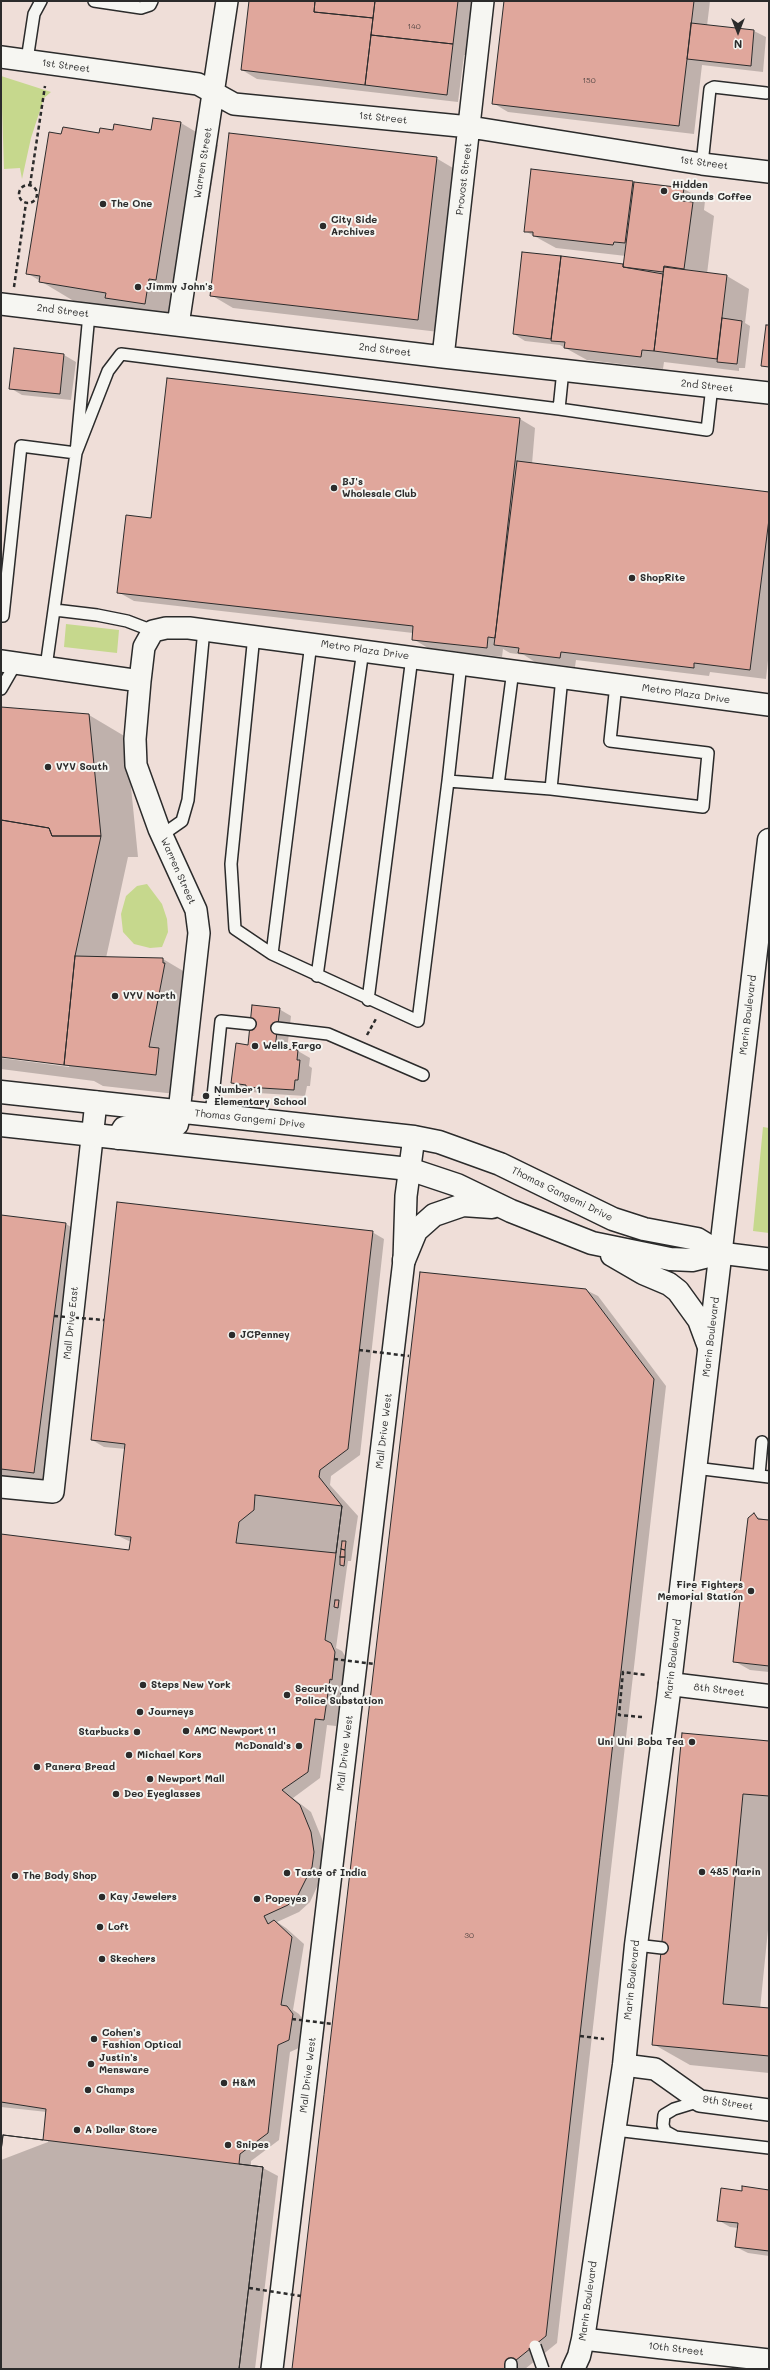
<!DOCTYPE html>
<html>
<head>
<meta charset="utf-8">
<style>
  body { margin:0 }
  #map { position:relative; width:770px; height:2370px; overflow:hidden; background:#efded8; font-family:Mali,sans-serif }
  canvas { display:block }
  .frame { position:absolute; inset:0; border:2px solid #2b2b2b; pointer-events:none }
  .north { position:absolute; left:718px; top:12px; width:40px; height:40px; -webkit-text-stroke:3px #f6f6f2; paint-order:stroke; rotate:180deg; font-size:11px; font-weight:700; line-height:16px; text-align:center; color:#2b2b2b }
  .north::after { content:''; display:block; margin:auto; width:14px; height:18px; background:#2b2b2b; clip-path:polygon(50% 0,100% 100%,50% 72%,0 100%) }
</style>
</head>
<body>
<div id="map">
<canvas width="770" height="2370"></canvas>
<div class="frame"></div>
<div class="north">N</div>
</div>
<script>
const ctx = document.querySelector('canvas').getContext('2d');
ctx.lineJoin = 'round';
function fill(path, color) { ctx.fillStyle = color; ctx.fill(path, 'evenodd'); }
const poly = rows => new Path2D(rows.map(r => 'M' + r).join(''));
function trace(path, color, width, dash) { ctx.strokeStyle = color; ctx.lineWidth = width; ctx.lineCap = dash ? 'butt' : 'round'; ctx.setLineDash(dash || []); ctx.stroke(path); }
function label(font, color, halo, rows, align = 'center') {
  ctx.font = font + ' Mali,sans-serif'; ctx.lineWidth = 4; ctx.setLineDash([]); ctx.textBaseline = 'middle'; ctx.strokeStyle = halo; ctx.fillStyle = color; for (const [text, x, y, turn = 0] of rows) {
    ctx.save(); ctx.translate(x, y); ctx.rotate((+turn || 0) * Math.PI / 180); ctx.textAlign = isNaN(turn) ? turn : align; if (halo) ctx.strokeText(text, 0, 0); ctx.fillText(text, 0, 0); ctx.restore();
  }
}
fill(poly([
  [1,76,51,92,44,98,31,138,22,179,20,168,4,169],
  [66,624,119,630,117,653,64,647],
  [147,884,162,904,167,919,168,932,162,947,150,948,134,944,123,932,121,914,126,896,137,886],
  [763,1127,769,1128,769,1233,753,1231]
]), '#c6d88d');
fill(poly([
  [250,1,481,1,475,56,464,55,458,102,257,79,242,70],
  [505,1,710,1,707,26,754,31,766,37,763,72,702,65,694,134,508,112,493,103],
  [154,119,181,123,218,145,193,300,186,300,182,325,77,303,27,273,62,135,152,131],
  [436,158,458,171,439,332,233,308,211,295],
  [632,182,684,189,705,201,704,210,714,216,707,274,727,276,749,289,745,323,750,326,745,368,739,368,739,371,664,362,663,369,587,360,560,345,525,341,514,334,523,253,625,265,626,256,556,248,525,231],
  [64,355,76,362,71,400,22,395,10,388],
  [520,419,535,428,532,464,769,493,769,651,766,679,710,672,709,676,576,660,575,667,535,662,524,655,510,653,503,649,502,657,428,648,413,639,413,633,134,601,118,592,152,519],
  [89,715,126,737,138,857,128,857,106,958,163,959,200,981,187,1065,196,1071,194,1096,103,1086,94,1081,1,1069,1,1058,69,1067,69,1065,1,1056,1,719],
  [279,1009,291,1016,287,1050,298,1051,310,1058,309,1066,312,1068,310,1086,307,1086,305,1096,258,1093,244,1090,232,1083,249,1046],
  [1,1216,66,1224,81,1233,49,1481,1,1476],
  [372,1232,384,1239,360,1455,331,1476,330,1485,358,1516,351,1561,348,1561,347,1567,336,1648,342,1651,347,1659,336,1726,327,1725,320,1778,293,1798,311,1812,322,1839,325,1860,323,1874,310,1902,299,1912,277,1922,286,1928,304,1944,293,2010,299,2014,304,2021,301,2047,290,2052,279,2140,251,2161,251,2166,263,2168,278,2176,255,2369,1,2369,1,2160,48,2142,47,2112,1,2107,1,1535,130,1551,131,1542,116,1535,126,1449,104,1447,92,1440],
  [586,1290,598,1296,666,1386,557,2343,525,2369,293,2369],
  [751,1515,769,1521,769,1672,750,1670,734,1661,741,1601,741,1586],
  [683,1734,769,1742,769,1920,760,2009,769,2009,769,2073,690,2065,653,2044],
  [769,2191,769,2256,748,2253,736,2247,738,2228,730,2227,718,2220,743,2192]
]), '#0003');
const building = poly([
  [249,1,315,1,314,12,373,18,365,85,241,70,249,1],
  [315,1,375,1,373,18,314,12,315,1],
  [375,1,458,1,453,44,371,35,375,1],
  [504,1,694,1,679,126,492,104,504,1],
  [691,23,754,30,751,66,687,59,691,23],
  [371,35,453,44,447,95,365,85,371,35],
  [153,118,181,122,156,280,149,279,145,304,105,298,106,293,39,282,40,276,26,274,49,132,61,134,63,127,99,133,100,128,113,130,114,124,151,130,153,118],
  [229,133,437,157,418,320,210,296,229,133],
  [531,169,633,181,625,243,614,242,613,245,533,236,533,232,524,232,531,169],
  [634,182,684,188,682,201,693,202,684,269,664,266,663,272,623,267,634,182],
  [522,252,561,256,551,339,513,334,522,252],
  [561,256,623,264,623,267,663,274,654,351,642,350,641,357,564,348,565,342,551,341,561,256],
  [664,267,727,275,717,359,654,351,664,267],
  [722,318,742,321,737,364,717,362,722,318],
  [766,325,769,325,769,367,761,366,766,325],
  [14,348,64,354,60,394,9,389,14,348],
  [167,378,520,418,495,638,488,637,487,648,412,640,413,626,117,593,126,515,151,518,167,378],
  [517,461,769,492,769,519,750,670,694,663,694,668,561,652,560,658,518,653,519,648,494,645,517,461],
  [1,707,89,714,101,836,52,836,49,828,1,820,1,707],
  [1,820,49,828,52,836,101,836,75,956,64,1065,1,1057,1,820],
  [75,956,163,958,163,963,165,963,149,1047,159,1048,156,1075,64,1065,75,956],
  [252,1005,280,1008,275,1048,298,1050,297,1060,300,1060,298,1080,295,1080,294,1090,246,1087,246,1085,231,1083,236,1043,248,1045,252,1005],
  [117,1202,373,1231,348,1449,320,1470,319,1477,342,1506,325,1640,331,1643,335,1652,332,1680,330,1679,324,1720,315,1719,308,1772,282,1790,300,1805,311,1832,314,1852,312,1867,298,1895,288,1905,264,1916,268,1924,274,1920,292,1937,281,2005,287,2006,293,2014,289,2040,278,2045,268,2133,240,2154,239,2164,263,2167,239,2369,1,2369,1,2151,3,2135,43,2140,46,2109,1,2102,1,1534,129,1550,131,1537,115,1535,125,1444,91,1440,117,1202],
  [1,1215,66,1223,34,1473,1,1469,1,1215],
  [420,1272,586,1289,654,1379,546,2336,505,2369,292,2369,420,1272],
  [255,1495,342,1506,336,1553,236,1543,239,1522,254,1510,255,1495],
  [754,1513,758,1519,769,1520,769,1666,733,1662,740,1601,736,1599,734,1592,740,1585,748,1518,754,1513],
  [342,1541,346,1541,345,1550,341,1549,342,1541],
  [341,1549,345,1550,345,1557,340,1557,341,1549],
  [340,1557,345,1557,344,1566,340,1565,340,1557],
  [335,1600,339,1600,338,1608,334,1607,335,1600],
  [682,1733,769,1741,769,1796,743,1794,723,2004,769,2008,769,2056,652,2045,682,1733],
  [3,2135,263,2167,239,2369,1,2369,1,2151,3,2135],
  [742,2186,769,2190,769,2251,735,2247,738,2223,717,2221,721,2188,742,2191,742,2186]
]);
fill(building, '#e0a79c');
trace(building, '#2b2b2b', 1);
const service = poly([
  [94,1,141,8,150,5,152,1],
  [27,60,34,14,41,1],
  [702,164,710,89,714,87,766,93],
  [559,409,563,370],
  [55,610,97,615,127,621,153,631],
  [3,616,21,446,76,453,108,371,121,354,559,409,707,430,712,386],
  [254,635,231,864,235,929,272,954,418,1021,448,781,551,789,703,807,708,753,610,741,616,684],
  [46,667,76,453,89,314],
  [1,689,16,663],
  [448,781,461,663],
  [498,785,513,670],
  [551,789,562,677],
  [162,835,182,821,188,800,204,629],
  [272,954,311,643],
  [317,976,363,650],
  [368,1000,412,657],
  [277,1028,328,1034,423,1075],
  [211,1115,221,1021,250,1024],
  [695,1468,769,1477],
  [759,1475,762,1442],
  [636,1945,662,1948],
  [615,2130,769,2148],
  [674,2136,665,2131,663,2125,664,2115,674,2109,700,2101],
  [511,2364,511,2369]
]);
const minor = poly([
  [1,57,198,84,234,104,470,127,702,164,769,172],
  [1,304,443,357,769,393],
  [178,325,227,1],
  [443,357,483,1],
  [1,661,140,681,144,647,153,631,166,628,189,628,769,705],
  [140,681,135,739,136,765,159,829,196,910,199,933,179,1112],
  [720,1253,769,1259],
  [1,1487,53,1492,96,1102],
  [624,2065,655,2069,700,2101,769,2110],
  [583,2339,769,2360],
  [272,2369,404,1260,406,1196,414,1137]
]);
const tertiary = poly([
  [1,1092,414,1137,439,1142,500,1164,613,1219,644,1229,697,1239,720,1253],
  [1,1125,409,1169,457,1185,511,1211,592,1243,670,1259,692,1260,720,1253],
  [118,1138,124,1128,142,1124,169,1127,177,1124,179,1112],
  [612,1255,643,1273,669,1284,678,1291,699,1320,709,1347],
  [404,1260,416,1231,434,1215,463,1205,492,1207],
  [670,1684,769,1696]
]);
const secondary = poly([
  [573,2369,579,2356,583,2339,624,2065,636,1945,668,1700,769,840]
]);
trace(service, '#2b2b2b', 14);
trace(minor, '#2b2b2b', 24);
trace(tertiary, '#2b2b2b', 25);
trace(secondary, '#2b2b2b', 25);
trace(poly([
  [30,185,45,86],
  '19 194a9 9 0 1 1 18 0a9 9 0 1 1-18 0Z',
  [14,287,26,203],
  [367,1035,377,1017],
  [642,1717,619,1715,623,1672,646,1675],
  [580,2036,604,2039]
]), '#2b2b2b', 2.5, [4, 3]);
trace(service, '#f6f6f2', 11);
trace(minor, '#f6f6f2', 21);
trace(tertiary, '#f6f6f2', 22);
trace(secondary, '#f6f6f2', 22);
const serviceBridge = poly([
  [535,2346,543,2369]
]);
trace(serviceBridge, '#2b2b2b', 14, []);
trace(poly([
  [54,1316,104,1320],
  [359,1350,409,1356],
  [334,1659,374,1664],
  [292,2019,332,2024],
  [249,2288,301,2296]
]), '#2b2b2b', 2.5, [4, 3]);
trace(serviceBridge, '#f6f6f2', 11);
for (const [x, y, r, color] of [
  [664,191,4,"#2b2b2b"],
  [103,204,4,"#2b2b2b"],
  [323,226,4,"#2b2b2b"],
  [138,287,4,"#2b2b2b"],
  [334,488,4,"#2b2b2b"],
  [632,578,4,"#2b2b2b"],
  [48,767,4,"#2b2b2b"],
  [115,996,4,"#2b2b2b"],
  [255,1046,4,"#2b2b2b"],
  [206,1096,4,"#2b2b2b"],
  [232,1335,4,"#2b2b2b"],
  [751,1591,4,"#2b2b2b"],
  [143,1685,4,"#2b2b2b"],
  [287,1695,4,"#2b2b2b"],
  [140,1712,4,"#2b2b2b"],
  [186,1731,4,"#2b2b2b"],
  [137,1732,4,"#2b2b2b"],
  [692,1742,4,"#2b2b2b"],
  [299,1746,4,"#2b2b2b"],
  [129,1755,4,"#2b2b2b"],
  [37,1767,4,"#2b2b2b"],
  [150,1779,4,"#2b2b2b"],
  [116,1794,4,"#2b2b2b"],
  [702,1872,4,"#2b2b2b"],
  [287,1873,4,"#2b2b2b"],
  [15,1876,4,"#2b2b2b"],
  [102,1897,4,"#2b2b2b"],
  [257,1899,4,"#2b2b2b"],
  [100,1927,4,"#2b2b2b"],
  [102,1959,4,"#2b2b2b"],
  [94,2039,4,"#2b2b2b"],
  [91,2064,4,"#2b2b2b"],
  [224,2083,4,"#2b2b2b"],
  [88,2090,4,"#2b2b2b"],
  [77,2130,4,"#2b2b2b"],
  [228,2145,4,"#2b2b2b"]
]) { const dot = new Path2D(); dot.arc(x, y, r, 0, 2 * Math.PI); ctx.fillStyle = color; ctx.fill(dot); trace(dot, '#f6f6f2', 1.5); }
label('8px', '#584a47', null, [
  ["140",414,27],
  ["150",589,81],
  ["30",469,1936]
]);
label('10px', '#2b2b2b', '#f6f6f2', [
  ["1st Street",66,66,8],
  ["1st Street",383,118,6],
  ["Warren Street",203,163,-81],
  ["1st Street",704,163,8],
  ["Provost Street",464,179,-83],
  ["2nd Street",63,311,7],
  ["2nd Street",385,350,7],
  ["2nd Street",707,386,6],
  ["Metro Plaza Drive",365,650,8],
  ["Metro Plaza Drive",686,694,8],
  ["Warren Street",178,871,66],
  ["Marin Boulevard",748,1015,-83],
  ["Thomas Gangemi Drive",250,1119,6],
  ["Thomas Gangemi Drive",562,1194,26],
  ["Mall Drive East",71,1323,-84],
  ["Marin Boulevard",711,1337,-83],
  ["Mall Drive West",384,1431,-83],
  ["Marin Boulevard",673,1659,-83],
  ["8th Street",719,1690,7],
  ["Mall Drive West",345,1753,-83],
  ["Marin Boulevard",632,1980,-84],
  ["Mall Drive West",308,2075,-83],
  ["9th Street",728,2103,9],
  ["Marin Boulevard",588,2301,-82],
  ["10th Street",676,2349,7]
]);
label('bold 10px', '#2b2b2b', '#f6f6f2', [
  ["Hidden",672,185],
  ["Grounds Coffee",672,197],
  ["The One",111,204],
  ["City Side",331,220],
  ["Archives",331,232],
  ["Jimmy John's",146,287],
  ["BJ's",342,482],
  ["Wholesale Club",342,494],
  ["ShopRite",640,578],
  ["VYV South",56,767],
  ["VYV North",123,996],
  ["Wells Fargo",263,1046],
  ["Number 1",214,1090],
  ["Elementary School",214,1102],
  ["JCPenney",240,1335],
  ["Fire Fighters",743,1585,"right"],
  ["Memorial Station",743,1597,"right"],
  ["Steps New York",151,1685],
  ["Security and",295,1689],
  ["Police Substation",295,1701],
  ["Journeys",148,1712],
  ["AMC Newport 11",194,1731],
  ["Starbucks",129,1732,"right"],
  ["Uni Uni Boba Tea",684,1742,"right"],
  ["McDonald's",291,1746,"right"],
  ["Michael Kors",137,1755],
  ["Panera Bread",45,1767],
  ["Newport Mall",158,1779],
  ["Deo Eyeglasses",124,1794],
  ["485 Marin",710,1872],
  ["Taste of India",295,1873],
  ["The Body Shop",23,1876],
  ["Kay Jewelers",110,1897],
  ["Popeyes",265,1899],
  ["Loft",108,1927],
  ["Skechers",110,1959],
  ["Cohen's",102,2033],
  ["Fashion Optical",102,2045],
  ["Justin's",99,2058],
  ["Mensware",99,2070],
  ["H&M",232,2083],
  ["Champs",96,2090],
  ["A Dollar Store",85,2130],
  ["Snipes",236,2145]
], 'left');
</script>
</body>
</html>
